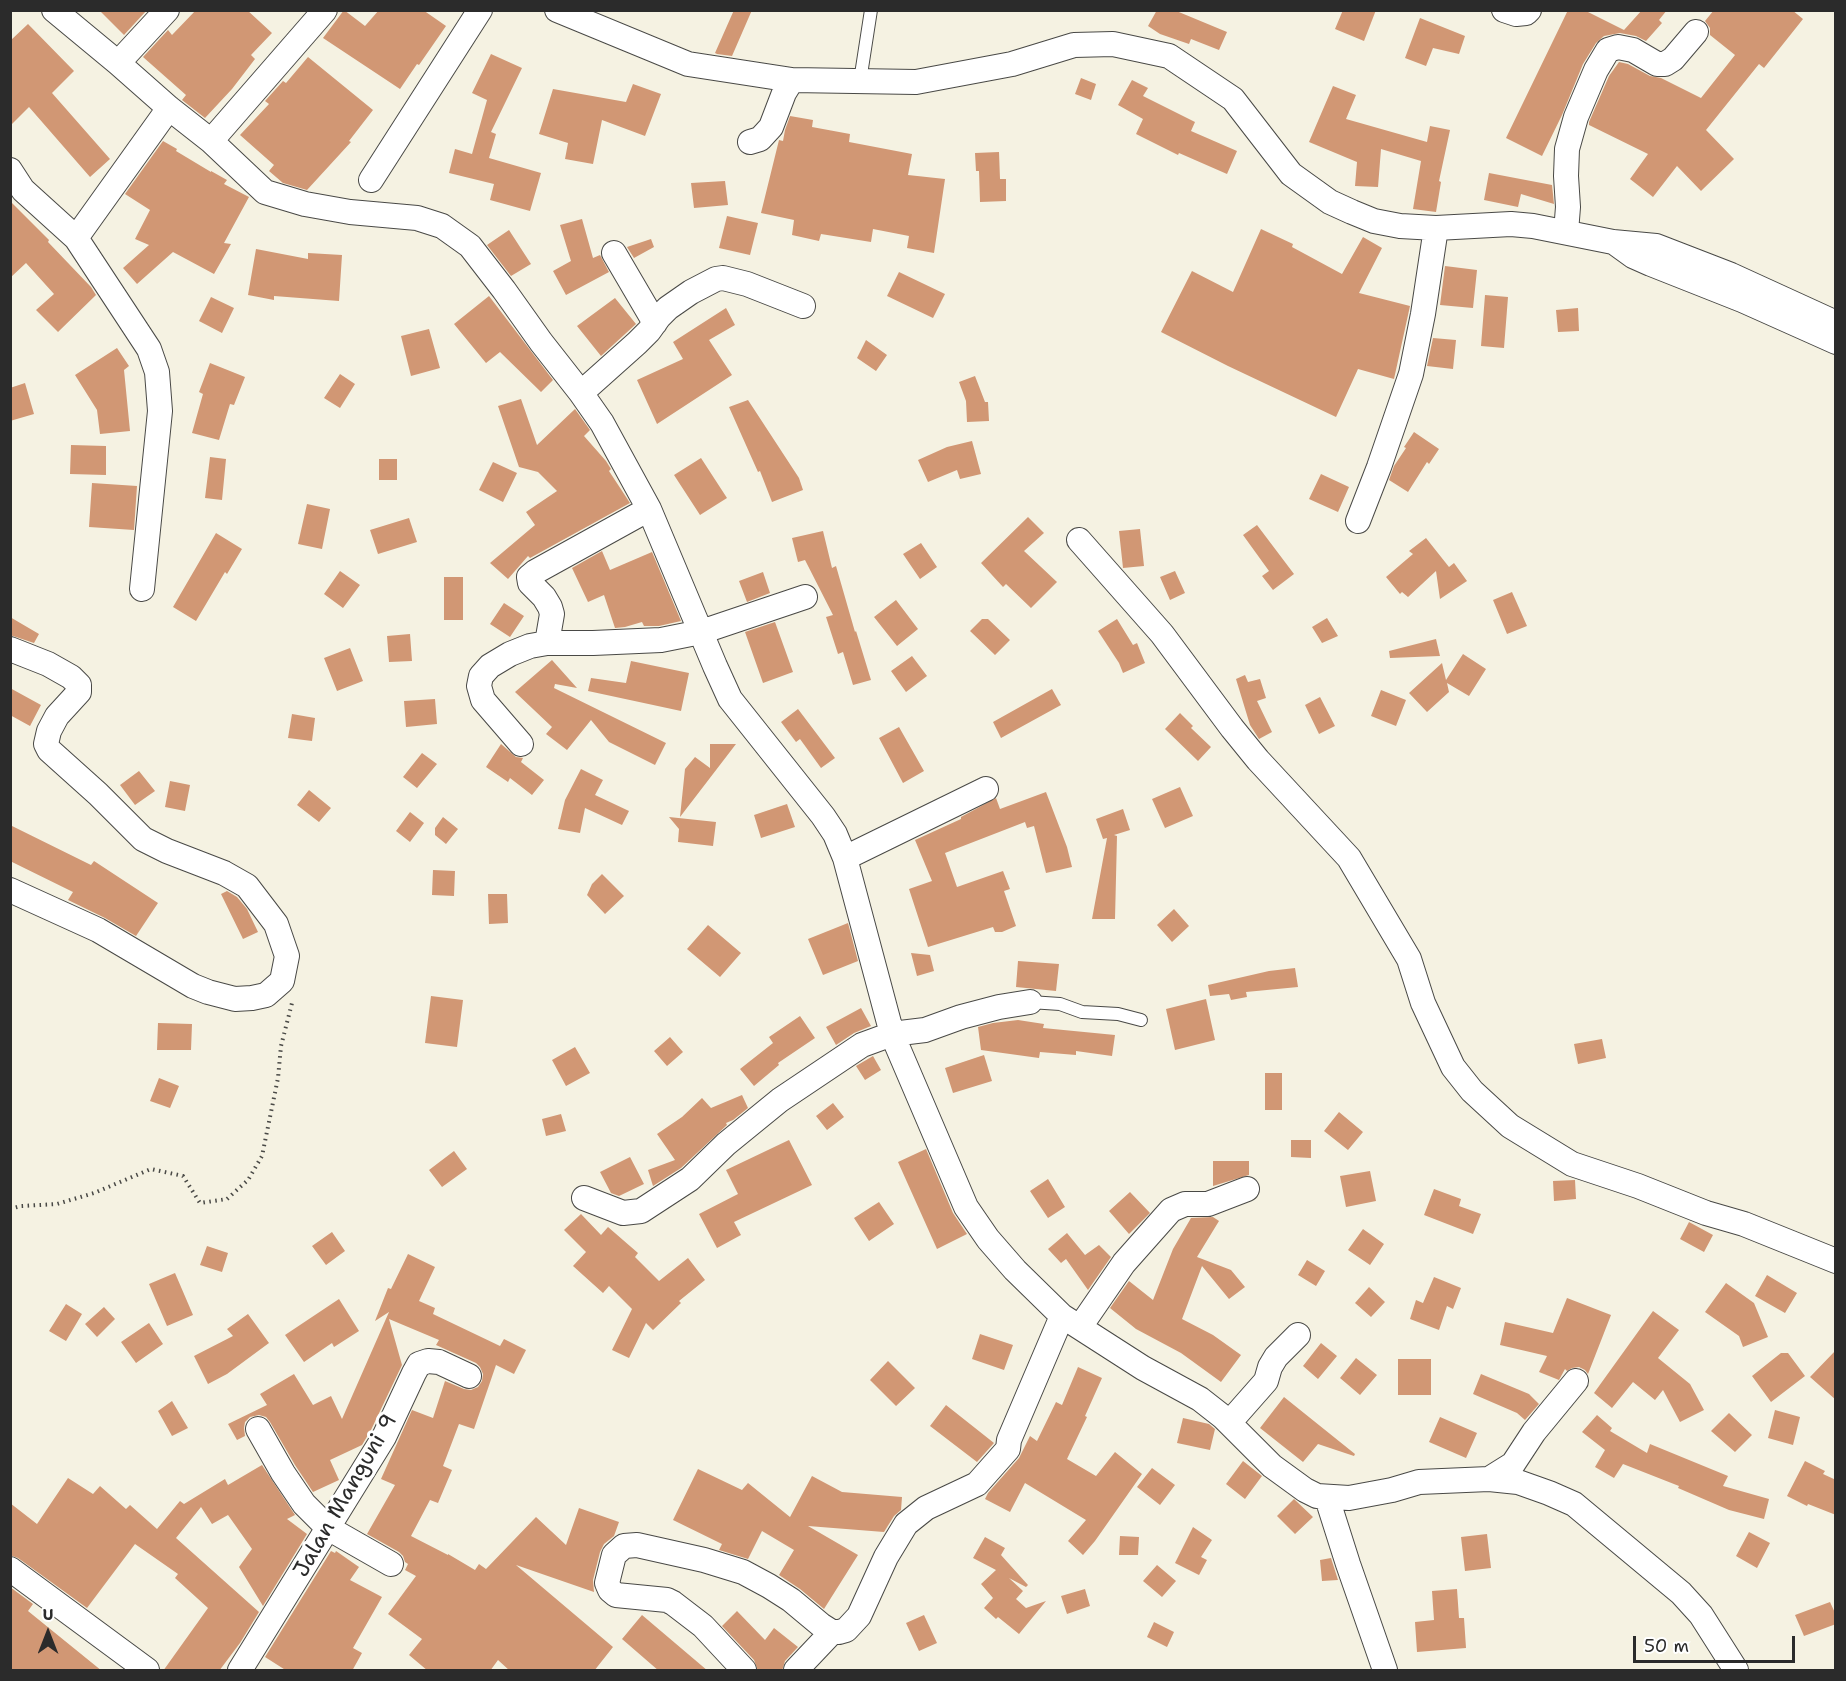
<!DOCTYPE html>
<html>
<head>
<meta charset="utf-8">
<style>
  body { margin:0 }
  #map { position:relative; width:1846px; height:1681px; overflow:hidden; background:#f5f2e2; font-family:"Shantell Sans",sans-serif }
  canvas { display:block }
  .frame { position:absolute; inset:0; border:12px solid #2b2b2b; pointer-events:none }
  .north { position:absolute; left:18px; top:1603px; width:60px; height:60px; -webkit-text-stroke:4px #fff; paint-order:stroke; rotate:0deg; font-size:16px; font-weight:700; line-height:24px; text-align:center; color:#2b2b2b }
  .north::after { content:''; display:block; margin:auto; width:21px; height:27px; background:#2b2b2b; clip-path:polygon(50% 0,100% 100%,50% 72%,0 100%) }
  .scale { position:absolute; left:1633px; top:1636px; width:162px; height:27px; box-sizing:border-box; border:3px solid #2b2b2b; border-top:0; padding-left:8px; font-size:18px; line-height:21px; white-space:nowrap; color:#2b2b2b; -webkit-text-stroke:4px #fff; paint-order:stroke }
</style>
</head>
<body>
<div id="map">
<canvas width="1846" height="1681"></canvas>
<div class="frame"></div>
<div class="north">U</div>
<div class="scale">50 m</div>
</div>
<script>
const ctx = document.querySelector('canvas').getContext('2d');
ctx.lineJoin = 'round';
function fill(path, color) { ctx.fillStyle = color; ctx.fill(path, 'evenodd'); }
const poly = rows => new Path2D(rows.map(r => 'M' + r).join(''));
function trace(path, color, width, dash) { ctx.strokeStyle = color; ctx.lineWidth = width; ctx.lineCap = dash ? 'butt' : 'round'; ctx.setLineDash(dash || []); ctx.stroke(path); }
function label(font, color, halo, rows, align = 'center') {
  ctx.font = font + ' "Shantell Sans",sans-serif'; ctx.lineWidth = 6; ctx.setLineDash([]); ctx.textBaseline = 'middle'; ctx.strokeStyle = halo; ctx.fillStyle = color; for (const [text, x, y, turn = 0] of rows) {
    ctx.save(); ctx.translate(x, y); ctx.rotate((+turn || 0) * Math.PI / 180); ctx.textAlign = isNaN(turn) ? turn : align; if (halo) ctx.strokeText(text, 0, 0); ctx.fillText(text, 0, 0); ctx.restore();
  }
}
fill(poly([
  [99,10,147,10,124,35],
  [196,10,247,10,272,33,251,55,255,59,232,89,205,118,182,100,186,95,143,57,168,30,172,35],
  [344,10,365,26,379,10,423,10,446,26,419,65,417,64,400,89,323,38],
  [734,10,752,10,732,56,717,54,715,53],
  [1157,10,1174,10,1227,32,1219,50,1191,39,1189,44,1160,34,1148,26],
  [1343,10,1376,10,1364,41,1335,29],
  [1568,10,1584,10,1624,30,1642,10,1667,10,1659,20,1662,23,1646,41,1636,36,1620,33,1604,36,1596,43,1583,64,1562,115,1542,156,1506,138],
  [1714,10,1792,10,1803,19,1764,68,1759,64,1706,130,1734,159,1701,191,1677,166,1653,197,1630,179,1648,154,1589,125,1589,122,1609,76,1619,62,1628,64,1650,76,1661,78,1701,98,1735,55,1710,35,1710,28,1705,21],
  [1420,18,1465,36,1459,54,1433,48,1426,66,1405,58],
  [28,24,74,71,52,93,110,159,90,177,29,107,10,126,10,41],
  [491,54,522,68,491,132,496,134,489,158,541,173,530,211,490,200,494,184,449,173,455,149,472,154,487,100,472,93],
  [308,57,373,110,349,141,351,142,307,190,283,183,269,171,274,165,240,135,269,104,265,101,283,81,286,83],
  [1081,78,1096,84,1091,100,1075,94],
  [1132,80,1148,88,1143,96,1195,122,1191,131,1237,151,1227,174,1179,153,1178,155,1136,134,1143,119,1118,105],
  [633,84,661,94,645,136,602,120,593,164,565,159,568,143,539,134,553,89,626,102],
  [1333,86,1356,95,1346,119,1427,142,1430,126,1450,130,1439,181,1441,182,1436,212,1413,209,1421,161,1381,149,1378,187,1355,186,1357,162,1309,142],
  [790,116,813,120,812,127,850,134,849,142,912,154,908,175,945,179,934,253,907,248,909,236,873,229,871,242,821,234,819,241,792,235,794,220,761,213,779,140,783,141,785,130],
  [163,141,177,149,176,151,211,172,211,171,227,180,224,184,249,197,224,243,231,244,214,274,173,252,137,284,123,268,149,245,135,239,150,210,125,194],
  [999,152,1000,179,1006,179,1006,201,980,202,979,171,976,171,975,153],
  [1489,173,1552,185,1554,204,1521,194,1518,207,1484,200],
  [725,181,728,205,694,208,691,183],
  [10,201,49,240,48,242,91,287,96,295,58,332,36,310,54,294,26,263,10,278],
  [727,216,758,223,750,255,719,248],
  [582,219,593,258,600,255,609,272,566,295,553,271,571,261,560,225],
  [1261,229,1293,244,1292,247,1342,274,1363,237,1382,248,1359,293,1410,306,1394,379,1358,369,1336,417,1228,366,1161,332,1192,271,1233,292],
  [509,230,531,264,511,276,487,245],
  [651,239,654,247,634,258,627,247],
  [256,249,308,259,308,253,342,255,339,301,274,296,274,300,248,295],
  [1445,266,1477,270,1473,308,1440,305],
  [899,272,945,294,933,318,887,296],
  [1485,295,1508,297,1504,348,1481,346],
  [489,296,553,380,541,392,500,352,486,363,454,324],
  [211,297,234,308,222,333,199,321],
  [615,298,636,324,601,356,577,326],
  [726,308,735,325,709,340,732,375,657,424,637,380,683,359,673,342],
  [1578,308,1579,331,1558,332,1556,310],
  [429,329,440,368,411,376,401,336],
  [1433,338,1456,340,1453,369,1427,366],
  [866,340,887,355,876,371,857,358],
  [117,348,129,366,124,370,130,431,100,434,97,410,75,375],
  [210,363,245,377,234,405,230,404,219,440,192,433,203,394,199,392],
  [340,374,355,384,340,408,324,398],
  [975,376,985,402,988,402,989,421,967,422,966,401,959,382],
  [25,383,34,414,10,421,10,388],
  [521,399,537,445,575,409,590,430,584,436,606,461,611,469,609,471,630,503,530,558,528,556,508,579,490,563,535,525,526,512,557,491,538,472,519,467,498,406],
  [748,400,799,478,803,490,772,502,760,471,758,472,729,407],
  [1414,432,1439,449,1429,464,1427,462,1408,492,1389,480,1394,466,1406,448,1404,447],
  [972,441,981,474,960,479,957,470,928,482,918,460,947,447],
  [71,445,106,446,106,475,70,474],
  [210,457,226,459,222,500,205,498],
  [701,458,727,498,700,515,674,475],
  [379,459,397,459,397,480,379,480],
  [493,462,517,473,503,502,479,490],
  [1321,474,1349,487,1338,512,1309,499],
  [92,483,137,486,134,530,89,527],
  [307,504,330,509,322,549,298,544],
  [1028,517,1044,533,1024,551,1057,582,1031,608,1006,584,1003,587,981,563],
  [409,518,417,542,378,554,370,530],
  [1257,525,1294,574,1273,590,1262,576,1269,571,1243,535],
  [1140,529,1144,566,1123,568,1119,531],
  [823,531,832,568,836,566,855,632,856,631,871,680,853,685,843,652,838,654,826,617,833,615,805,560,798,562,792,538],
  [216,533,242,549,227,574,225,572,196,621,173,607],
  [1426,538,1449,567,1454,563,1467,581,1440,599,1436,571,1408,597,1402,592,1400,594,1386,577,1413,554,1409,551],
  [921,543,937,567,920,579,903,554],
  [602,551,610,570,652,552,681,621,659,626,644,626,642,622,625,627,615,628,604,595,588,602,572,568],
  [340,571,360,585,343,608,324,594],
  [1175,571,1185,593,1170,600,1160,577],
  [763,572,770,593,747,602,739,581],
  [444,577,463,577,463,620,444,620],
  [1512,592,1527,626,1507,634,1493,600],
  [896,600,918,629,897,646,874,617],
  [504,603,524,616,510,637,490,624],
  [10,617,39,634,34,643,10,635],
  [1327,618,1338,636,1322,643,1312,627],
  [982,619,988,619,1010,640,995,655,970,631],
  [1117,619,1133,645,1137,643,1145,663,1123,673,1119,663,1098,631],
  [775,622,793,672,763,683,745,632],
  [410,634,412,661,389,662,387,636],
  [1436,639,1440,656,1390,658,1389,651],
  [350,648,363,681,337,691,324,658],
  [1463,654,1486,669,1469,696,1447,683,1449,692,1427,712,1409,693,1442,663,1446,680],
  [912,656,927,676,906,692,891,671],
  [552,660,577,688,555,684,554,688,666,743,655,765,609,742,591,720,567,750,546,734,552,727,515,692],
  [631,661,689,673,681,711,588,691,591,678,626,683],
  [1245,675,1248,682,1260,679,1266,698,1257,701,1272,732,1259,739,1250,725,1236,679],
  [10,688,41,705,30,726,10,715],
  [1052,689,1061,705,1001,738,993,722],
  [1381,690,1406,700,1396,726,1371,716],
  [1320,697,1335,726,1319,734,1305,705],
  [435,699,437,724,406,727,404,701],
  [798,709,835,758,821,768,800,739,796,742,781,722],
  [1180,713,1193,726,1191,728,1211,747,1198,761,1165,729],
  [292,714,315,718,312,741,288,738],
  [899,727,924,771,903,783,879,738],
  [501,744,516,757,523,758,521,762,544,780,532,795,510,778,508,782,486,767],
  [710,744,736,744,680,817,685,769,695,757,710,768],
  [422,753,437,764,417,788,403,777],
  [581,769,603,780,595,795,629,811,622,825,585,808,580,833,558,829,565,800],
  [139,771,155,791,135,805,120,785],
  [170,781,190,785,185,811,165,807],
  [1180,787,1193,816,1165,828,1152,799],
  [309,790,331,808,319,822,297,805],
  [1046,792,1067,847,1072,867,1046,873,1034,826,1027,828,1025,822,945,853,957,887,1003,871,1010,889,1004,891,1016,926,1002,932,995,932,993,927,928,947,909,889,932,881,915,840,961,819,961,817,996,798,1000,809],
  [787,804,795,827,761,838,754,815],
  [1123,809,1130,830,1114,835,1117,836,1115,919,1092,919,1107,838,1103,839,1096,819],
  [410,812,424,823,410,842,396,831],
  [443,817,458,829,446,844,435,835,435,828],
  [669,817,716,822,713,846,678,842,679,829],
  [10,825,91,865,94,861,158,903,136,936,105,918,68,900,73,892,10,861],
  [433,870,455,871,454,896,432,895],
  [602,874,624,896,605,914,587,895,592,884],
  [227,891,237,897,247,909,258,932,243,939,221,894],
  [488,894,507,894,508,923,489,924],
  [1174,909,1189,926,1172,942,1157,925],
  [848,923,858,961,823,975,808,939],
  [708,925,741,953,720,977,687,949],
  [911,953,930,955,934,971,917,976],
  [1018,961,1059,964,1056,991,1016,987],
  [1295,968,1298,987,1246,992,1247,997,1231,1000,1229,994,1210,996,1208,985,1269,971],
  [431,996,463,1000,457,1047,425,1043],
  [1206,999,1215,1040,1175,1050,1166,1009],
  [861,1008,871,1026,854,1033,836,1045,826,1027],
  [800,1016,815,1038,778,1063,779,1065,754,1086,740,1069,773,1043,769,1037],
  [1018,1020,1044,1024,1043,1028,1115,1035,1112,1056,1076,1051,1076,1055,1040,1052,1039,1058,981,1050,978,1027,993,1023],
  [158,1023,192,1024,191,1050,157,1050],
  [670,1037,683,1052,667,1066,654,1051],
  [1602,1039,1606,1058,1578,1064,1574,1044],
  [575,1047,590,1073,566,1086,552,1060],
  [984,1055,992,1081,953,1093,945,1068],
  [873,1056,881,1070,865,1080,856,1066],
  [1265,1073,1282,1073,1282,1110,1265,1110],
  [159,1078,179,1086,170,1108,150,1101],
  [742,1095,748,1108,733,1120,726,1123,727,1125,681,1168,653,1186,648,1170,675,1160,657,1134,682,1117,702,1098,711,1108],
  [833,1103,844,1117,827,1130,816,1116],
  [1339,1112,1363,1132,1348,1150,1324,1131],
  [561,1114,566,1131,546,1136,542,1119],
  [789,1140,812,1185,734,1222,741,1235,717,1248,699,1214,738,1194,726,1170],
  [1291,1140,1311,1140,1311,1158,1291,1157],
  [926,1149,953,1213,967,1234,937,1249,898,1162],
  [454,1151,467,1169,442,1187,429,1170],
  [630,1157,644,1184,619,1196,611,1193,600,1172],
  [1213,1161,1249,1161,1249,1175,1213,1186],
  [1370,1171,1376,1201,1346,1207,1340,1176],
  [1048,1179,1065,1207,1048,1218,1030,1191],
  [1575,1180,1576,1199,1554,1201,1553,1181],
  [1434,1189,1461,1199,1459,1206,1481,1214,1473,1234,1424,1215],
  [1130,1192,1150,1213,1129,1234,1109,1211],
  [879,1202,894,1224,869,1241,854,1218],
  [581,1214,601,1235,608,1227,638,1253,635,1257,659,1281,688,1258,705,1280,679,1301,681,1303,653,1330,646,1323,629,1358,612,1350,632,1309,609,1286,603,1293,573,1266,586,1252,564,1230],
  [1213,1217,1219,1221,1197,1257,1231,1270,1245,1287,1229,1299,1202,1266,1182,1319,1213,1335,1241,1355,1221,1382,1181,1353,1136,1329,1110,1308,1129,1281,1153,1300,1173,1249,1191,1218],
  [1689,1222,1713,1235,1704,1252,1680,1239],
  [1363,1229,1384,1244,1370,1265,1348,1250],
  [332,1232,345,1251,326,1265,312,1246],
  [1067,1233,1085,1255,1099,1245,1111,1257,1088,1290,1066,1259,1061,1263,1048,1249],
  [207,1246,228,1253,222,1272,200,1265],
  [408,1254,435,1267,419,1301,435,1308,433,1314,500,1346,504,1339,526,1350,514,1374,496,1365,474,1429,459,1424,443,1466,452,1470,438,1503,430,1500,411,1536,448,1555,448,1554,475,1570,479,1564,486,1569,536,1517,566,1545,579,1508,619,1522,614,1536,604,1544,600,1552,593,1580,594,1592,516,1565,613,1647,594,1671,510,1671,498,1660,490,1671,428,1671,409,1655,422,1639,388,1614,416,1576,405,1570,408,1564,405,1562,403,1556,399,1552,367,1534,395,1485,381,1479,412,1410,433,1418,445,1381,464,1389,471,1390,478,1387,482,1381,483,1374,480,1367,476,1363,436,1345,439,1340,389,1319,402,1365,371,1430,362,1445,330,1460,339,1480,313,1492,295,1465,270,1422,266,1417,259,1415,250,1417,245,1422,244,1428,245,1436,237,1440,228,1424,267,1405,260,1394,294,1374,313,1405,331,1396,342,1419,389,1312,375,1321,388,1288,391,1289],
  [1307,1260,1325,1271,1316,1286,1298,1275],
  [175,1273,193,1315,167,1326,149,1284],
  [1767,1275,1797,1293,1785,1313,1755,1296],
  [1434,1277,1461,1288,1453,1309,1447,1306,1439,1330,1410,1319,1416,1300,1423,1303],
  [1726,1283,1754,1303,1768,1337,1743,1347,1739,1336,1705,1312],
  [1369,1287,1385,1302,1371,1317,1355,1303],
  [1567,1298,1611,1315,1588,1374,1585,1370,1579,1367,1572,1368,1567,1371,1565,1369,1559,1380,1539,1372,1547,1356,1500,1345,1505,1322,1553,1333],
  [339,1299,359,1331,334,1347,332,1343,304,1362,285,1335],
  [66,1304,82,1314,66,1341,49,1331],
  [104,1307,115,1319,97,1337,85,1324],
  [1653,1311,1679,1330,1658,1358,1690,1384,1704,1410,1680,1422,1663,1390,1655,1400,1633,1382,1612,1408,1594,1393],
  [248,1314,269,1343,227,1374,208,1384,194,1356,233,1336,227,1329],
  [149,1323,163,1344,136,1363,121,1342],
  [980,1334,1013,1345,1004,1370,972,1359],
  [1321,1343,1337,1356,1318,1379,1303,1366],
  [1836,1350,1836,1400,1810,1377],
  [1781,1353,1788,1353,1805,1376,1771,1402,1752,1376],
  [1356,1358,1377,1375,1360,1395,1340,1378],
  [1398,1359,1431,1359,1431,1395,1398,1395],
  [888,1361,915,1388,896,1406,870,1380],
  [1078,1367,1102,1378,1085,1416,1087,1417,1067,1459,1096,1476,1115,1452,1142,1474,1095,1541,1083,1555,1068,1541,1086,1520,1025,1483,1010,1512,985,1499,988,1493,1019,1458,1030,1436,1037,1441,1056,1402,1062,1405],
  [1481,1374,1529,1394,1539,1404,1525,1420,1517,1413,1473,1394],
  [1284,1397,1355,1454,1354,1456,1318,1444,1303,1462,1260,1428],
  [172,1401,188,1428,172,1436,158,1411],
  [946,1405,994,1443,977,1462,930,1426],
  [1775,1410,1800,1417,1793,1445,1768,1438],
  [1729,1413,1752,1435,1735,1452,1711,1431],
  [1597,1415,1612,1428,1610,1431,1647,1453,1650,1444,1728,1476,1723,1486,1769,1499,1764,1519,1729,1510,1678,1488,1679,1486,1623,1464,1614,1478,1595,1467,1605,1450,1582,1432],
  [1440,1417,1477,1433,1466,1458,1429,1442],
  [1183,1418,1209,1424,1215,1429,1210,1450,1177,1443],
  [1243,1461,1262,1476,1245,1499,1226,1484],
  [1805,1461,1825,1471,1823,1474,1836,1480,1836,1515,1808,1504,1807,1506,1787,1496],
  [262,1465,295,1515,287,1519,307,1534,263,1606,239,1567,252,1549,228,1515,212,1524,201,1507,176,1538,259,1612,240,1643,219,1671,163,1671,208,1608,175,1578,178,1574,135,1544,87,1608,18,1558,10,1555,10,1503,37,1524,68,1478,93,1494,100,1486,126,1509,130,1505,157,1529,180,1501,184,1504,225,1479,228,1485],
  [1152,1468,1175,1485,1160,1505,1137,1487],
  [698,1469,742,1490,748,1483,790,1517,812,1476,842,1492,902,1497,901,1510,894,1516,884,1532,808,1526,858,1555,824,1609,800,1589,779,1575,794,1550,762,1531,748,1559,719,1550,722,1544,673,1520],
  [1294,1499,1313,1517,1295,1534,1277,1516],
  [1193,1527,1212,1540,1201,1557,1207,1560,1199,1575,1175,1563],
  [1749,1532,1770,1543,1757,1568,1736,1556],
  [1487,1534,1491,1568,1465,1571,1461,1537],
  [1120,1536,1139,1537,1138,1555,1119,1555],
  [985,1537,1005,1548,1001,1555,1028,1585,1026,1587,1009,1578,1023,1591,1016,1599,1026,1608,1046,1601,1019,1634,998,1617,996,1619,984,1608,993,1598,981,1584,996,1570,973,1558],
  [331,1551,335,1553,336,1551,359,1567,350,1580,382,1597,353,1648,362,1653,352,1671,287,1671,265,1657],
  [1331,1558,1338,1580,1322,1581,1320,1560],
  [1157,1565,1176,1581,1162,1597,1143,1581],
  [10,1587,33,1604,28,1611,102,1671,10,1671],
  [1085,1589,1090,1606,1067,1614,1061,1596],
  [1457,1589,1459,1618,1464,1618,1466,1648,1417,1652,1415,1622,1434,1620,1432,1591],
  [1830,1602,1836,1615,1836,1624,1804,1636,1795,1615],
  [737,1611,765,1640,774,1628,798,1647,785,1661,782,1671,758,1671,754,1660,722,1626],
  [642,1615,708,1671,659,1671,622,1639],
  [924,1615,937,1643,919,1651,906,1623],
  [1154,1622,1174,1632,1167,1647,1147,1637]
]), '#d19774');
const lane = poly([
  [860,81,871,10],
  [1030,1002,1060,1004,1082,1012,1118,1014,1141,1020]
]);
const street = poly([
  [54,10,118,63,169,108,211,141,265,192,305,204,350,212,417,218,442,226,470,246,504,290,541,342,581,393,602,423,649,509,715,666,730,699,823,816,835,834,845,858,892,1034,966,1207,988,1239,1015,1270,1062,1316,1143,1368,1200,1399,1223,1417,1272,1466,1305,1490,1317,1496,1349,1498,1392,1490,1419,1482,1489,1479,1518,1482,1549,1493,1574,1504,1681,1593,1701,1615,1736,1670],
  [557,10,688,64,792,80,916,82,1012,64,1074,45,1113,44,1169,56,1233,99,1291,174,1330,202,1352,212,1374,221,1400,226,1436,228,1511,224,1533,226,1613,242,1656,246,1731,275,1836,323],
  [1504,10,1516,14,1526,13,1529,10],
  [118,63,167,10],
  [211,141,325,10],
  [750,142,760,139,771,127,784,93,792,80],
  [10,170,23,190,76,238],
  [371,180,480,10],
  [1566,232,1568,207,1566,176,1567,149,1576,117,1596,70,1608,50,1618,47,1633,50,1657,64,1665,64,1673,59,1696,32],
  [1615,243,1633,256,1651,264,1742,300,1836,342],
  [614,253,655,323],
  [581,393,637,343,649,331,659,317,668,308,691,292,716,279,723,278,747,284,803,306],
  [1358,521,1379,467,1411,374,1423,314,1436,228],
  [1079,540,1162,634,1232,728,1258,760,1349,858,1409,959,1423,1003,1453,1067,1472,1091,1510,1126,1572,1164,1638,1186,1706,1213,1744,1224,1836,1261],
  [142,589,160,411,157,372,149,349,76,238,169,108],
  [547,643,552,614,550,607,544,597,530,583,529,577,535,572,649,509],
  [10,649,48,664,71,677,79,685,79,692,57,716,49,731,46,744,49,750,98,794,143,839,167,851,224,873,247,886,276,924,287,956,282,981,266,995,252,998,235,999,208,992,193,986,98,930,10,890],
  [521,744,483,700,479,686,481,676,490,666,510,654,530,646,547,643,593,643,661,640,701,632,805,597],
  [845,858,986,789],
  [584,1198,623,1213,641,1211,690,1179,726,1144,780,1100,862,1045,892,1034,925,1030,961,1017,999,1007,1030,1002],
  [1080,1327,1124,1263,1171,1210,1185,1204,1208,1204,1247,1189],
  [1229,1423,1266,1381,1270,1367,1276,1357,1298,1335],
  [258,1429,283,1473,304,1504,328,1528,391,1564],
  [1489,1479,1513,1464,1534,1432,1576,1381],
  [1327,1498,1348,1564,1385,1670],
  [10,1569,147,1670],
  [240,1670,384,1437,414,1373,419,1364,428,1361,439,1362,469,1376],
  [744,1670,703,1626,673,1603,667,1600,616,1595,610,1590,607,1583,614,1555,624,1546,637,1545,704,1560,743,1572,769,1586,791,1600,821,1625,832,1632,839,1632,846,1630,859,1616,886,1557,906,1524,926,1508,977,1484,1008,1449,1009,1440,1062,1316],
  [796,1670,832,1632]
]);
trace(lane, '#494946', 14);
trace(street, '#494946', 26);
trace(poly([
  [10,1209,21,1206,57,1204,94,1193,151,1169,183,1176,200,1203,227,1199,248,1180,262,1156,278,1078,281,1046,292,1003]
]), '#494946', 4, [1.5, 4.5]);
trace(lane, '#fff', 12);
trace(street, '#fff', 24);
label('22px', '#2b2b2b', '#fff', [
  ["Jalan Manguni 9",346,1496,-60]
]);
</script>
</body>
</html>
